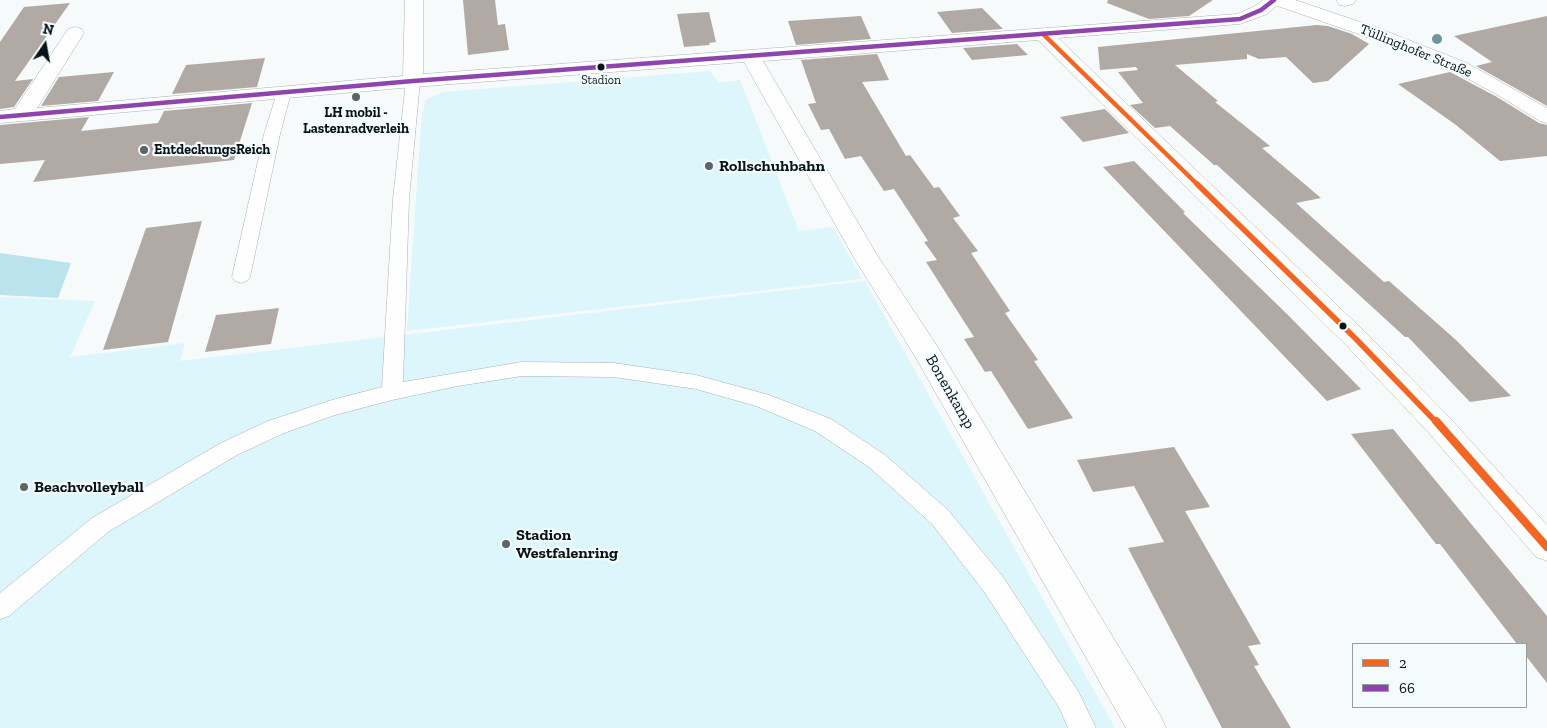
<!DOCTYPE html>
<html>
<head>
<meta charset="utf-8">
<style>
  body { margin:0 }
  #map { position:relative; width:1547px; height:728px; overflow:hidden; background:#f6fafb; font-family:"Zilla Slab",serif }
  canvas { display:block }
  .legend { position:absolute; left:1352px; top:643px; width:175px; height:65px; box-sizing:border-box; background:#f4fbfd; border:1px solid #959fa1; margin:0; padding:6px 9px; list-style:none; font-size:15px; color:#071417 }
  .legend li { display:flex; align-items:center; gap:10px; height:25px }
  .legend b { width:25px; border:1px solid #959fa1 }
  .north { position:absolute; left:20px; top:20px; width:50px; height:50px; -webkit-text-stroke:4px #f4fbfd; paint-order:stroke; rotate:12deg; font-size:14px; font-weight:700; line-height:20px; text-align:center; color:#071417 }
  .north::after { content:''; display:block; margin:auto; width:18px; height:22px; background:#071417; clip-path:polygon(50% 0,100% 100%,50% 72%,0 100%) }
</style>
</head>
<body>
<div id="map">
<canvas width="1547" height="728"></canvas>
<ul class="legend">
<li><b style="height:6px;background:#f26522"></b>2</li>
<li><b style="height:6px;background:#8e44ad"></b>66</li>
</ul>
<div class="north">N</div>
</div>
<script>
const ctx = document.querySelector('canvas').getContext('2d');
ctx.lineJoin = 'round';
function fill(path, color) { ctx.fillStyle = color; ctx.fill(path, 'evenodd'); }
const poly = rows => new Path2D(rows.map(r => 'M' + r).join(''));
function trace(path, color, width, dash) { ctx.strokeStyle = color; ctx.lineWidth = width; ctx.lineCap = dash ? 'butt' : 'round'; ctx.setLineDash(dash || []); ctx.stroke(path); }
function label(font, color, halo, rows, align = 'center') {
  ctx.font = font + ' "Zilla Slab",serif'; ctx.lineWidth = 4.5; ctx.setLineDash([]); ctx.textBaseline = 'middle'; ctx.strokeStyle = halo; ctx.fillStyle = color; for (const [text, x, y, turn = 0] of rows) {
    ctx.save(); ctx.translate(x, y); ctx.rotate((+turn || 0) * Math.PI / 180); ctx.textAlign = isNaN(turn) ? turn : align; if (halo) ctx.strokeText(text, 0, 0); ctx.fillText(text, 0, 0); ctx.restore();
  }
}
fill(poly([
  [710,71,719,83,740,80,799,231,833,227,862,279,407,331,421,123,425,100,443,92],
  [865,281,1115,728,0,728,0,297,95,301,70,357,185,343,180,361]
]), '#ddf6fc');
fill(poly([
  [0,253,71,263,58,298,0,295]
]), '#bbe3ed');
fill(poly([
  [463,0,495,0,498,25,505,24,509,50,468,55],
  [1108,0,1213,0,1189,16,1149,19,1107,3],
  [70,3,15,81,33,79,14,107,0,109,0,42,24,7],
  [982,8,1003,29,952,33,937,12],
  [709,12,716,42,709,43,710,45,684,47,677,14],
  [861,16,871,39,796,45,788,21],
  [1547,16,1547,106,1476,66,1492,62,1454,36],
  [1317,25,1328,26,1352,34,1369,44,1328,81,1313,83,1286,57,1259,59,1247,54,1247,59,1175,65,1218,101,1215,102,1270,146,1262,148,1321,198,1296,203,1384,282,1389,281,1456,340,1511,396,1470,402,1408,337,1405,337,1217,165,1214,165,1170,126,1155,128,1130,105,1143,103,1118,72,1138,70,1136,67,1100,70,1098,47],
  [1017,44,1028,55,972,60,963,48],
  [877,54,889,80,862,82,906,156,910,155,934,188,939,187,960,216,953,218,978,251,971,253,1010,311,1005,313,1038,360,1034,361,1073,418,1028,429,991,371,985,372,964,339,974,337,926,262,937,260,924,242,928,241,894,189,884,191,861,156,845,159,829,129,821,130,808,104,816,103,801,60],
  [265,58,257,87,172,94,186,65],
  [114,72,98,101,41,106,59,77],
  [1450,72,1497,97,1539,123,1547,125,1547,156,1500,161,1456,125,1398,84],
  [252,103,234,160,33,182,45,160,0,164,0,125,89,117,81,131,158,123,164,111],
  [1105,109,1129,133,1083,142,1060,117],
  [1134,161,1185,212,1183,213,1288,315,1361,389,1327,401,1103,167],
  [202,221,168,342,103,350,146,228],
  [279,308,271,344,205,352,216,315],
  [1393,429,1547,616,1547,683,1526,656,1526,644,1517,644,1440,544,1436,544,1351,434],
  [1174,447,1210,507,1185,511,1261,644,1248,646,1259,665,1254,666,1291,728,1222,728,1128,548,1164,542,1134,486,1093,492,1077,460]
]), '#b1a9a4');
const lane = poly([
  [413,77,418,78,420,81,409,199,403,382,522,362,614,363,696,375,769,395,831,419,885,455,948,510,1003,577,1078,691,1096,728,1068,728,1060,709,985,593,932,524,869,467,815,431,756,406,696,389,614,377,522,376,458,386,392,400,335,415,284,433,237,455,108,532,9,616,0,619,0,593,92,518,221,443,268,421,332,400,382,387,393,199,406,81,408,78,413,77],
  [284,89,289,90,291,93,280,134,250,277,247,281,241,283,235,281,232,277,264,134,277,93,279,90,284,89]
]);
const street = poly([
  [405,0,423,0,423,74,1237,14,1255,6,1263,0,1283,0,1267,14,1240,24,1058,38,1365,332,1448,416,1547,525,1547,561,1536,557,1428,432,1347,346,1038,40,763,61,877,255,937,346,1160,715,1166,728,1126,728,916,358,853,256,744,62,413,87,0,123,0,111,15,109,68,29,75,27,82,29,84,33,37,108,403,76,405,0],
  [1337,0,1356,0,1353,4,1345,6,1339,5,1337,0]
]);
const secondary = poly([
  [1269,0,1295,0,1378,28,1467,63,1547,108,1547,123,1540,121,1498,95,1453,71,1364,36,1272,4,1269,0]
]);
trace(lane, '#abb2b5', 1);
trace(street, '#abb2b5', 1);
trace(secondary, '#abb2b5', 1);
fill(lane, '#fefefe');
fill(street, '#fefefe');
fill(secondary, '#fefefe');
trace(poly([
  [1043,34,1198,185]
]), '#f26522', 4.5);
trace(poly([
  [1197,184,1356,339,1437,423]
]), '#f26522', 5.5);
trace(poly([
  [1436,421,1547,547]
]), '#f26522', 8);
trace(poly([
  [0,117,413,81,1240,19,1261,10,1274,0]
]), '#8e44ad', 4.5);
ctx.fillStyle = '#6f949c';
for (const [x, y] of [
  [1437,39]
]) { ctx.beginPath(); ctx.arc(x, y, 5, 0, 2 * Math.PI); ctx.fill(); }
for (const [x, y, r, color] of [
  [601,67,4.5,"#071417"],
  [356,97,5,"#5b6467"],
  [144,150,5,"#5b6467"],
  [709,166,5,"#5b6467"],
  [1343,326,4.5,"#071417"],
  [24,487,5,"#5b6467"],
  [506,544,5,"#5b6467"]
]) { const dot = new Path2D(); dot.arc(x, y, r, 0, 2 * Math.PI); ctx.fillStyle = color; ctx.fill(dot); trace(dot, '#f4fbfd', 2); }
label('12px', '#071417', '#f4fbfd', [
  ["Stadion",601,81]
]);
label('14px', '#071417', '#f4fbfd', [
  ["Tüllinghofer Straße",1416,51,22]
]);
label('bold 14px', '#071417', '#f4fbfd', [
  ["LH mobil -",356,113],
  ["Lastenradverleih",356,129],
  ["EntdeckungsReich",154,150,"left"]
]);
label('bold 16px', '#071417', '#f4fbfd', [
  ["Rollschuhbahn",719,166],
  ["Beachvolleyball",34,487],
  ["Stadion",516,535],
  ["Westfalenring",516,553]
], 'left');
label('16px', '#071417', '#f4fbfd', [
  ["Bonenkamp",950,392,60]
]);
</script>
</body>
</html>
